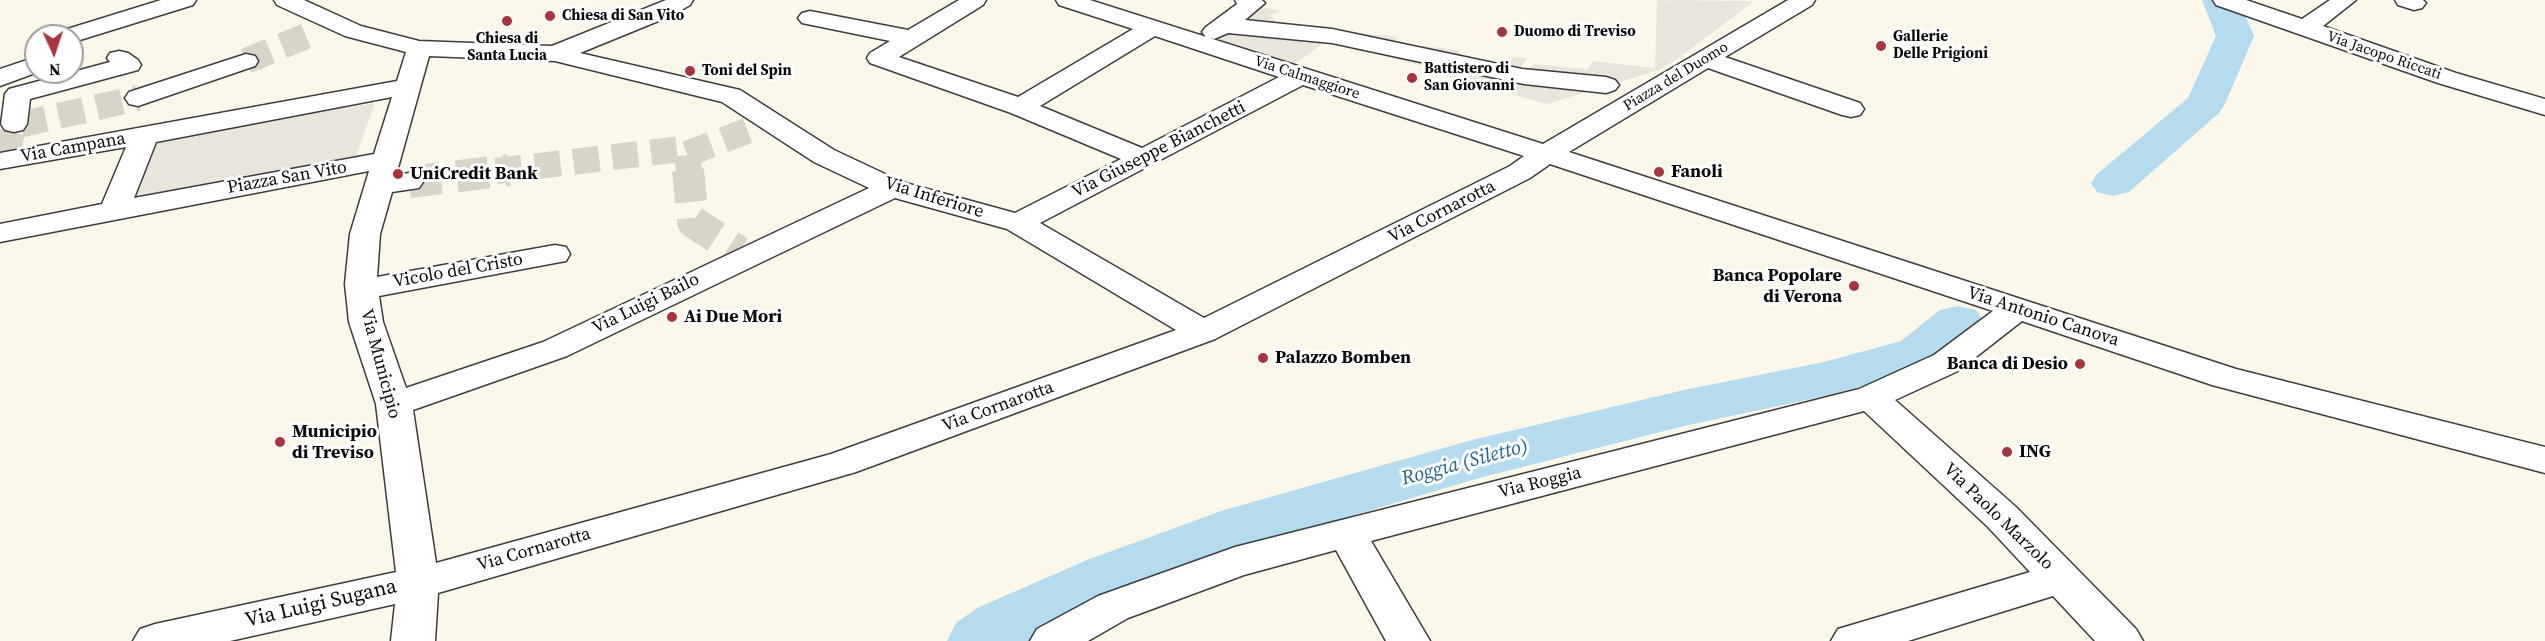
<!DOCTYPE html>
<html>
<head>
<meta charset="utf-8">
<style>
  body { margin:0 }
  #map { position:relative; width:2545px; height:641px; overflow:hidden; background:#fcf8e9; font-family:"Source Serif 4",serif }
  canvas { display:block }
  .north { position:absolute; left:24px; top:24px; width:60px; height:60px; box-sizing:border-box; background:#fff; border:2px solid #9d9d9d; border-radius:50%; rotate:177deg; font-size:16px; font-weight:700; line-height:24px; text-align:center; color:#0a0a0a }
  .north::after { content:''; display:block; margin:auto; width:21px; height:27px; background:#a9333f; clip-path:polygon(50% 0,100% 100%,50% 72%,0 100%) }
</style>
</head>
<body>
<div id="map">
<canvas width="2545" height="641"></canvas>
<div class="north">N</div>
</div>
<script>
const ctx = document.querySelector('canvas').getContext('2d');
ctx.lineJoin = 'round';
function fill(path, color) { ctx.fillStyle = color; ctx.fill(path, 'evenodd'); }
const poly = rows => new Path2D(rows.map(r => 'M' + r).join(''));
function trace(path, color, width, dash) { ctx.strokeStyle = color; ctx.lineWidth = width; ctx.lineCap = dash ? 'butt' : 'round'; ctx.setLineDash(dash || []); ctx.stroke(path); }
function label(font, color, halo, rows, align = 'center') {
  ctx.font = font + ' "Source Serif 4",serif'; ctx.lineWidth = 6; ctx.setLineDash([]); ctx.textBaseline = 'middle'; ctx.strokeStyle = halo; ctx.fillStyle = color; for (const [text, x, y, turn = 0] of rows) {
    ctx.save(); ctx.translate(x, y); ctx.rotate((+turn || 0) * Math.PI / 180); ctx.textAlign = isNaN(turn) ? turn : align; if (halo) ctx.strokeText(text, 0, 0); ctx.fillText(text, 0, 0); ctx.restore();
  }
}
fill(poly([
  [1657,0,1754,1,1679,58,1659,70,1547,104,1508,93,1534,64,1588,69,1592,61,1655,68],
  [1246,4,1282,11,1270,15,1276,21,1275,23,1397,37,1395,43,1458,50,1465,58,1493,64,1508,62,1514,57,1528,58,1502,91,1445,76,1447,72,1326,41,1286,71,1197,34],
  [375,103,354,161,123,203,153,139]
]), '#eae5db');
fill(poly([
  [2202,0,2238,0,2254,36,2225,104,2219,113,2129,192,2113,196,2097,192,2091,183,2097,174,2188,98,2216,36,2202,0],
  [1958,306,1976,310,1984,321,1976,332,1939,365,1825,396,1684,426,1479,478,1267,541,1131,594,1030,641,947,641,956,623,977,608,1087,560,1224,510,1472,440,1684,390,1824,362,1901,341,1940,310,1958,306]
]), '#b4dbee');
trace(poly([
  [246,61,318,31],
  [687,154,757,127],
  [5,157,14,126,138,98],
  [496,171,681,149,687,154,689,171]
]), '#d8d4c8', 26, [26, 13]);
trace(poly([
  [688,170,693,222,739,252],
  [409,182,509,170]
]), '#d8d4c8', 32, [32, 16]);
const minor = poly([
  [161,0,196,0,193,5,80,40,72,42,72,36,60,35,64,30,161,0],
  [274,0,304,0,361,26,419,41,552,46,666,0,693,0,690,5,673,15,580,53,740,90,834,150,902,182,1015,213,1121,159,1011,113,870,63,867,58,870,53,890,41,802,23,798,18,802,13,810,11,908,30,959,0,986,0,983,5,899,57,1018,97,1133,29,1059,5,1056,0,1090,0,1543,144,1788,0,1815,0,1812,5,1725,57,1860,103,1864,109,1860,115,1851,117,1842,115,1708,68,1569,152,2236,369,2545,447,2545,473,2212,385,2022,321,1958,371,1895,400,2016,507,2136,629,2143,641,2095,641,2053,596,1908,641,1831,641,1838,629,2030,572,1988,527,1864,411,1371,541,1430,641,1386,641,1336,550,1244,575,1128,618,1088,641,1030,641,1037,629,1098,596,1235,547,1859,389,1934,355,1993,311,1550,164,1530,178,1215,339,856,472,438,593,435,641,391,641,395,604,230,641,133,641,140,629,155,624,396,572,376,404,349,322,345,284,350,234,369,171,0,242,0,224,102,204,126,147,0,169,0,153,397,81,406,52,345,36,277,5,274,0],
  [1155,36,1279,77,1142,148,1040,106,1155,36],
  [429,56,555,61,722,102,814,162,869,188,543,342,406,388,383,322,379,296,555,263,566,261,570,254,566,247,555,245,377,277,380,234,392,192,419,188,423,182,419,176,409,173,396,175,429,56],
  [1303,85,1524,156,1510,166,1204,318,1040,223,1303,85],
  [392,97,374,154,134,198,156,142,392,97],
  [895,198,1007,229,1176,330,831,454,436,563,413,410,567,356,895,198],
  [1235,0,1262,0,1265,3,1245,20,1332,29,1522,69,1606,77,1615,80,1619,85,1615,90,1606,93,1524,84,1332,43,1228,33,1214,39,1206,37,1202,32,1206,27,1237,4,1235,0],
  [2213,0,2246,0,2302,19,2330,0,2356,0,2323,26,2456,73,2545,99,2545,115,2438,83,2216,5,2213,0],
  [2395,0,2423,0,2426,3,2422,8,2414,10,2398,5,2395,0],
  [119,51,128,53,138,60,141,65,138,70,30,99,27,124,23,130,14,132,5,130,1,124,5,94,9,89,110,62,107,58,110,53,119,51],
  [246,54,255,56,258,61,255,66,138,106,129,104,125,98,129,92,246,54],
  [36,57,36,72,38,72,0,86,0,69,36,57]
]);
trace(minor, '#3d3d3d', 3);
fill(minor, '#fff');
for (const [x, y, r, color] of [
  [550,16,6,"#a9333f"],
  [507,21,6,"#a9333f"],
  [1502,32,6,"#a9333f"],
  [1881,46,6,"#a9333f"],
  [690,71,6,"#a9333f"],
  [1412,78,6,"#a9333f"],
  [1659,172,6,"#a9333f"],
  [398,174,6,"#a9333f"],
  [1854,286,6,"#a9333f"],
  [672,317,6,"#a9333f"],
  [1263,358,6,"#a9333f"],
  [2080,364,6,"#a9333f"],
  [280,442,6,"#a9333f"],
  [2007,452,6,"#a9333f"]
]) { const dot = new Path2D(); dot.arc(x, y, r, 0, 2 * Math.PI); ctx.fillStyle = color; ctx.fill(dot); trace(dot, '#fff', 2); }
label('bold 15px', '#0a0a0a', '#fff', [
  ["Chiesa di San Vito",562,16],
  ["Duomo di Treviso",1514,32],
  ["Gallerie",1893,37],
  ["Delle Prigioni",1893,54],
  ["Chiesa di",507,39,"center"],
  ["Santa Lucia",507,56,"center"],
  ["Battistero di",1424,69],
  ["San Giovanni",1424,86],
  ["Toni del Spin",702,71]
], 'left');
label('15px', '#0a0a0a', '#fff', [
  ["Via Jacopo Riccati",2384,56,19],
  ["Piazza del Duomo",1676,77,-31],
  ["Via Calmaggiore",1307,78,18]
]);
label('18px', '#0a0a0a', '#fff', [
  ["Via Campana",73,148,-10],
  ["Via Giuseppe Bianchetti",1159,150,-27],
  ["Piazza San Vito",287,178,-10],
  ["Via Inferiore",934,198,17],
  ["Via Cornarotta",1442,212,-27],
  ["Vicolo del Cristo",458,271,-10],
  ["Via Luigi Bailo",646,304,-26],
  ["Via Antonio Canova",2043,317,18],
  ["Via Municipio",380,364,75],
  ["Via Cornarotta",998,407,-20],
  ["Via Roggia",1540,483,-14],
  ["Via Paolo Marzolo",1998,517,44],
  ["Via Cornarotta",534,550,-16]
]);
label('bold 18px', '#0a0a0a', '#fff', [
  ["Fanoli",1671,172],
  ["UniCredit Bank",410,174],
  ["Banca Popolare",1842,276,"right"],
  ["di Verona",1842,297,"right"],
  ["Ai Due Mori",684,317],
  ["Palazzo Bomben",1275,358],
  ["Banca di Desio",2068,364,"right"],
  ["Municipio",292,432],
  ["di Treviso",292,453],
  ["ING",2019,452]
], 'left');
label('italic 20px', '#23638c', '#fff', [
  ["Roggia (Siletto)",1465,463,-15]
]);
label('21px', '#0a0a0a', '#fff', [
  ["Via Luigi Sugana",321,604,-13]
]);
</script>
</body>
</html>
